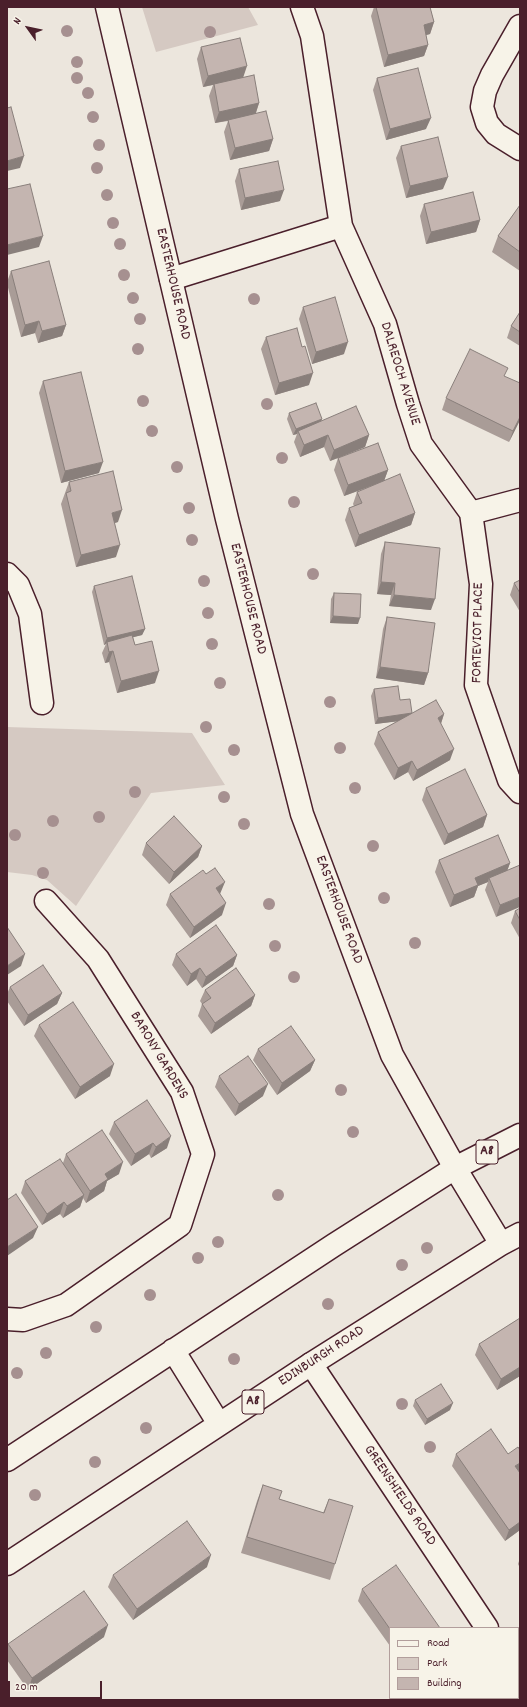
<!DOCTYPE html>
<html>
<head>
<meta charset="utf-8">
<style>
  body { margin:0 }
  #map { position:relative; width:527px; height:1707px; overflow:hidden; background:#ece6dd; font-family:Dekko,sans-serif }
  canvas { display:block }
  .frame { position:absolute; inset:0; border:8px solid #4a1f2b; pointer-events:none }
  .legend { position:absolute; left:389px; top:1627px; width:130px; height:72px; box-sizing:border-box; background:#f7f3e8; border:1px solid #b29e9c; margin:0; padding:5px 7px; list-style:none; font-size:12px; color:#4a1f2b }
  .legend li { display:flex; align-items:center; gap:8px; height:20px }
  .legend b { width:20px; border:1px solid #b29e9c }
  .north { position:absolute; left:8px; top:8px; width:40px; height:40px; -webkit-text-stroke:3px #f7f3e8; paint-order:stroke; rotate:303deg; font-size:11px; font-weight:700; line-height:16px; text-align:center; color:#4a1f2b }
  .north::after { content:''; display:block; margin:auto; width:14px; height:18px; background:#4a1f2b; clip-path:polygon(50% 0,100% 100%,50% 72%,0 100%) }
  .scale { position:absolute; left:8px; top:1681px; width:94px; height:18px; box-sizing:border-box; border:2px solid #4a1f2b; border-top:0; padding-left:5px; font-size:12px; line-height:14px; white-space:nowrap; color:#4a1f2b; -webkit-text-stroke:3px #f7f3e8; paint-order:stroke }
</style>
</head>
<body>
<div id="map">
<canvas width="527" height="1707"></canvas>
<div class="frame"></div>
<ul class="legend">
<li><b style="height:5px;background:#f7f3e8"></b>Road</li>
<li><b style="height:11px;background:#d5c9c2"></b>Park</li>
<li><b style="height:11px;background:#c4b5b0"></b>Building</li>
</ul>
<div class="north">N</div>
<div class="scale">20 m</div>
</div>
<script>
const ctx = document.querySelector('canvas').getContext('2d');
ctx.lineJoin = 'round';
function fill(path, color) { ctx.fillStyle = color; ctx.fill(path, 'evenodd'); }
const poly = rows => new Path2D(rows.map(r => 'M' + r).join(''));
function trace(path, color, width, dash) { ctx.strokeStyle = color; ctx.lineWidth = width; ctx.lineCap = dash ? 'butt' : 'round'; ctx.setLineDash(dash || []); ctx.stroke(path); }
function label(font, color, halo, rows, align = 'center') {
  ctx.font = font + ' Dekko,sans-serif'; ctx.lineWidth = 3; ctx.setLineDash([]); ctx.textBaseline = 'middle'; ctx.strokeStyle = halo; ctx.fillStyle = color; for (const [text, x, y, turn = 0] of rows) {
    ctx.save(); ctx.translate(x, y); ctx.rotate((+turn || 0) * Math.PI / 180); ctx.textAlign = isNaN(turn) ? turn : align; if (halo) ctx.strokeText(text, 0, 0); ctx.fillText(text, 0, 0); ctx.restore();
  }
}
fill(poly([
  [142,7,248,7,258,25,156,52],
  [7,727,192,733,225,785,151,793,76,906,47,880,32,875,7,872]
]), '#d5c9c2');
const street = poly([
  [302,7,312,36,341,226,385,324,408,404,421,444,471,513,481,584,476,685,509,780,520,792],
  [520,26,492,75,485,91,482,107,487,123,496,134,520,149],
  [171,279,341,226],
  [471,513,520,500],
  [7,574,18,585,30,614,42,703],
  [7,1319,23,1320,66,1305,180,1225,203,1154,182,1092,98,959,46,901],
  [311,1364,487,1628],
  [518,1675,520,1678]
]);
const secondary = poly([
  [107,7,227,519,302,814,392,1055,455,1168]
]);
const primary = poly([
  [455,1168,501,1244],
  [173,1350,219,1424],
  [7,1460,334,1245,455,1168,520,1135],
  [7,1564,311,1364,501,1244,520,1234]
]);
trace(street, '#4a1f2b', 25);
trace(secondary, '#4a1f2b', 25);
trace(primary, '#4a1f2b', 25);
trace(street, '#f7f3e8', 22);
trace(secondary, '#f7f3e8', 22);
trace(primary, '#f7f3e8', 22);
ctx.fillStyle = '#a69090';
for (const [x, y] of [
  [67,31],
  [210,32],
  [77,62],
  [77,78],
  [88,93],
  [93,117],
  [99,145],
  [97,168],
  [107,195],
  [113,223],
  [120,244],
  [124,275],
  [133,298],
  [254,299],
  [140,319],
  [138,349],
  [143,401],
  [267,404],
  [152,431],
  [282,458],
  [177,467],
  [294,502],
  [189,508],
  [192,540],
  [313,574],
  [204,581],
  [208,613],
  [212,644],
  [220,683],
  [330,702],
  [206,727],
  [340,748],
  [234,750],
  [355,788],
  [135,792],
  [224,797],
  [99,817],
  [53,821],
  [244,824],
  [15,835],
  [373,846],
  [43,873],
  [384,898],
  [269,904],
  [415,943],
  [275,946],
  [294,977],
  [341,1090],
  [353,1132],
  [278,1195],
  [218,1242],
  [427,1248],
  [198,1258],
  [402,1265],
  [150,1295],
  [328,1304],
  [96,1327],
  [46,1353],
  [234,1359],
  [17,1373],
  [402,1404],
  [146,1428],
  [430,1447],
  [95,1462],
  [35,1495]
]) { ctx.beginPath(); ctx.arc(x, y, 6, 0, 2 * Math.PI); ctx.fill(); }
fill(poly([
  [374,7,430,7,434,22,430,34,426,35,428,45,424,56,384,67,371,16],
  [201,47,243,78,259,103,256,113,273,139,269,151,230,160,224,132,228,121,215,123,209,96,213,85,203,87,197,59],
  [377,78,426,129,386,140,373,90],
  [401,146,443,189,406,198,396,158],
  [239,169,280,201,241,210,235,181],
  [424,204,480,220,476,232,426,244,420,216],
  [520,205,520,271,492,252,498,236],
  [11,271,66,325,62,336,38,343,35,333,21,337,7,284,7,282],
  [303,307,344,354,312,364,299,319],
  [520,312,520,346,507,338,511,326],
  [266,337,302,347,309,385,275,395,261,349],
  [43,381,99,473,61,483,39,393],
  [446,398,520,420,509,442,442,410],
  [289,413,322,419,321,421,369,435,365,447,339,458,388,470,384,481,415,513,411,525,355,547,345,520,349,508,354,506,353,504,357,492,375,485,344,496,334,470,338,458,330,461,324,447,300,457,294,442,297,434,293,435,287,419],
  [69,482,118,522,114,523,116,557,76,567,61,504],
  [385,542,431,610,389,606,391,595,377,594,381,554],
  [520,580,520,612,510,595,514,583],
  [94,586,145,629,142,635,133,637,135,645,155,683,117,693,109,662,105,663,102,653,106,644,104,645,92,592],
  [334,593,358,624,330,623,331,599],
  [387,617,428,673,424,685,376,678,383,629],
  [374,689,400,700,412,714,444,714,441,724,450,760,413,781,408,772,394,780,374,744,378,732,398,721,375,724,371,696],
  [426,788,487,815,483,827,444,845,422,800],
  [146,843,202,846,198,857,169,884,142,855],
  [439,860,510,863,507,871,520,865,496,917,485,890,488,882,478,886,474,897,450,907,435,872],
  [170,894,220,894,222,915,190,938,166,905],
  [520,908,520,939,511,923,515,911],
  [176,954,237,955,233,966,202,988,196,979,187,986,172,965],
  [10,987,62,993,57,1004,24,1026,7,1001,7,994],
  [205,990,255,995,251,1006,211,1034,198,1016,202,1004,200,1001],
  [39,1025,110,1076,75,1099,34,1036],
  [258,1049,315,1060,310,1071,277,1095,253,1060],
  [219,1076,263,1096,235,1116,215,1087],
  [114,1122,167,1148,151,1158,149,1154,131,1166,109,1134],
  [66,1154,119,1174,107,1181,104,1191,86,1203,83,1198,80,1207,63,1218,60,1214,42,1225,21,1193,25,1181,63,1163],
  [520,1318,520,1376,497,1390,475,1355,479,1344],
  [415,1400,450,1410,425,1425,413,1406],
  [456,1454,519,1472,520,1530,505,1541,452,1466],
  [263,1485,279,1499,323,1513,329,1499,335,1564,330,1580,241,1553,257,1501],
  [520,1558,520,1568,518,1564],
  [207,1567,133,1620,108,1587,113,1575],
  [362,1589,390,1628,390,1646,358,1601],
  [104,1637,28,1690,7,1660,7,1647,8,1644]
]), '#a99c97');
fill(poly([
  [434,22,430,34,419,37,424,25],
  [428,45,424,56,384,67,388,55],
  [247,66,243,78,203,87,208,76],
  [259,103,255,115,215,123,219,112],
  [431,118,426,129,386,140,390,129],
  [273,139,269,151,230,160,235,148],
  [24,156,20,168,7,171,7,161],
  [448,177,443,189,406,198,410,186],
  [284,190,280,201,241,210,245,198],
  [480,220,476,232,426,244,431,232],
  [43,236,39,247,7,255,7,245],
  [39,321,35,333,21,337,25,325],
  [66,325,62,336,38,343,42,331],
  [348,342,344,354,312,364,316,352],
  [313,373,309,385,275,395,279,383],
  [520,417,520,420,509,442,513,431],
  [322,419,320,425,298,431,297,434,293,435,296,429],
  [328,435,324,447,300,457,304,445],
  [369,435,365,447,330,461,334,450],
  [103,462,99,473,61,483,65,471],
  [388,470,384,481,344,496,348,485],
  [122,510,118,522,108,525,112,513],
  [415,513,411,525,355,547,359,535],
  [120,545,116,557,76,567,81,555],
  [381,582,395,583,391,595,377,594],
  [394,595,435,599,431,610,389,606],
  [333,616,360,618,358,624,330,623],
  [145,629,142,635,107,644,107,642,106,644,104,645,107,638],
  [113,651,109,662,105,663,109,652],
  [380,667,428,673,424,685,376,678],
  [159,671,155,683,117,693,121,681],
  [412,713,409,720,375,724,378,718],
  [444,714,440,726,438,718],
  [454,749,450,760,413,781,417,770],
  [412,761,408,772,394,780,398,768],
  [487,815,483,827,444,845,448,834],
  [202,846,198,857,169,884,174,872],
  [510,863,506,874,489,878,488,882,478,886,474,897,450,907,454,895,475,878],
  [225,882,220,894,211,900,216,888],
  [520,897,520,907,496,917,500,905],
  [226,903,222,915,190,938,194,927],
  [25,954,21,966,7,975,7,966],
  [237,955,233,966,202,988,206,977],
  [200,968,196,979,187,986,191,974],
  [62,993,57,1004,24,1026,28,1015],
  [255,995,251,1006,211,1034,215,1023],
  [315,1060,310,1071,277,1095,282,1083],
  [114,1064,110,1076,75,1099,80,1087],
  [268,1084,263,1096,235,1116,239,1104],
  [171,1136,167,1148,151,1158,156,1147],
  [153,1143,149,1154,131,1166,135,1154],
  [123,1162,119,1174,107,1181,104,1191,86,1203,90,1191,105,1174],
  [84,1195,80,1207,63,1218,67,1206],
  [64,1202,60,1214,42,1225,47,1214],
  [38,1227,33,1238,7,1256,7,1247],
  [520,1367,520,1376,497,1390,501,1379],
  [453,1403,450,1410,425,1425,427,1419],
  [520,1463,520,1471,511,1478,515,1466],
  [520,1522,520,1530,505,1541,509,1530],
  [211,1555,207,1567,133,1620,137,1609],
  [108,1625,104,1637,28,1690,32,1678]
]), '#897f7b');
const building = poly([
  [376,7,430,7,434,22,424,25,428,45,388,55,376,7],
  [240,38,247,66,208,76,201,47,240,38],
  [418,68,431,118,390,129,377,78,418,68],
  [254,75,259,103,219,112,214,84,254,75],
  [11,107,24,156,7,161,7,108,11,107],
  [266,111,273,139,235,148,228,120,266,111],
  [438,137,448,177,410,186,401,146,438,137],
  [278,161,284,190,245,198,239,169,278,161],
  [30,184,43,236,7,245,7,189,30,184],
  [473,192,480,220,431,232,424,204,473,192],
  [520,205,520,252,498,236,520,205],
  [49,261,66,325,42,331,39,321,25,325,11,271,49,261],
  [335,297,348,342,316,352,303,307,335,297],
  [520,312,520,332,511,326,520,312],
  [297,328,302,347,305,346,313,373,279,383,266,337,297,328],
  [470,349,508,368,504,376,520,383,520,417,513,431,446,398,470,349],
  [81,372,103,462,65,471,43,381,81,372],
  [316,403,322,419,296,429,289,413,316,403],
  [356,406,369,435,334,450,328,435,304,445,298,431,356,406],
  [378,443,388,470,348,485,338,458,378,443],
  [113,471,122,510,112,513,120,545,81,555,66,493,71,491,69,482,113,471],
  [400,474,415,513,359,535,349,508,362,503,357,492,400,474],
  [385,542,440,548,435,599,394,595,395,583,381,582,385,542],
  [132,576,145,629,107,638,94,586,132,576],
  [520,580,520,593,514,583,520,580],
  [334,593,361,594,360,618,333,616,334,593],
  [387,617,435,623,428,673,380,667,387,617],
  [132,635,135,645,152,641,159,671,121,681,113,651,109,652,107,642,132,635],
  [398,686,400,700,410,699,412,713,378,718,374,689,398,686],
  [436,700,444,714,438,718,454,749,417,770,412,761,398,768,378,732,436,700],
  [465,769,487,815,448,834,426,788,465,769],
  [174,816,202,846,174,872,146,843,174,816],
  [498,835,510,863,475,878,478,885,454,895,439,860,498,835],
  [520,865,520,897,500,905,489,878,520,865],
  [215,868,225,882,216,888,226,903,194,927,170,894,203,870,206,874,215,868],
  [520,908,520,920,515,911,520,908],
  [216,925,237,955,206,977,200,968,191,974,176,954,216,925],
  [7,927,25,954,7,966,7,927],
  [43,965,62,993,28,1015,10,987,43,965],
  [236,968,255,995,215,1023,202,1004,211,998,205,990,236,968],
  [73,1002,114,1064,80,1087,39,1025,73,1002],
  [291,1026,315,1060,282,1083,258,1049,291,1026],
  [248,1056,268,1084,239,1104,219,1076,248,1056],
  [147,1100,171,1136,156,1147,153,1143,135,1154,114,1122,147,1100],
  [102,1130,123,1162,105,1174,108,1179,90,1191,66,1154,102,1130],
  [60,1159,84,1195,67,1206,64,1202,47,1214,25,1181,60,1159],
  [16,1194,38,1227,7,1247,7,1200,16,1194],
  [520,1318,520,1367,501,1379,479,1344,520,1318],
  [441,1384,453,1403,427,1419,415,1400,441,1384],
  [491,1429,508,1454,518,1447,520,1450,520,1463,515,1466,520,1473,520,1522,509,1530,456,1454,491,1429],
  [263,1485,282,1491,279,1499,324,1513,329,1499,353,1506,335,1564,247,1537,263,1485],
  [187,1521,211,1555,137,1609,113,1575,187,1521],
  [396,1565,440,1628,390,1628,390,1629,362,1589,396,1565],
  [84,1591,108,1625,32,1678,8,1644,84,1591],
  [430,1698,432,1698,439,1700,429,1700,430,1698]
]);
fill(building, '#c4b5b0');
trace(building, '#897f7b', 1);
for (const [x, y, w] of [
  [487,1152,22],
  [253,1402,22]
]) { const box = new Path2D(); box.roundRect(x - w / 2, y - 12, w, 24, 3); ctx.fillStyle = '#f7f3e8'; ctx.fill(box); trace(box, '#4a1f2b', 1); }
label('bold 14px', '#4a1f2b', null, [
  ["A8",487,1152],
  ["A8",253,1402]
]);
label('15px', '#4a1f2b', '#f7f3e8', [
  ["EASTERHOUSE ROAD",172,284,77],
  ["DALREOCH AVENUE",399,374,73],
  ["EASTERHOUSE ROAD",247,599,76],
  ["FORTEVIOT PLACE",479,633,-89],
  ["EASTERHOUSE ROAD",338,910,70],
  ["BARONY GARDENS",158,1056,59],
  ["EDINBURGH ROAD",322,1357,-33],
  ["GREENSHIELDS ROAD",399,1496,56]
]);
</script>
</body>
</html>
